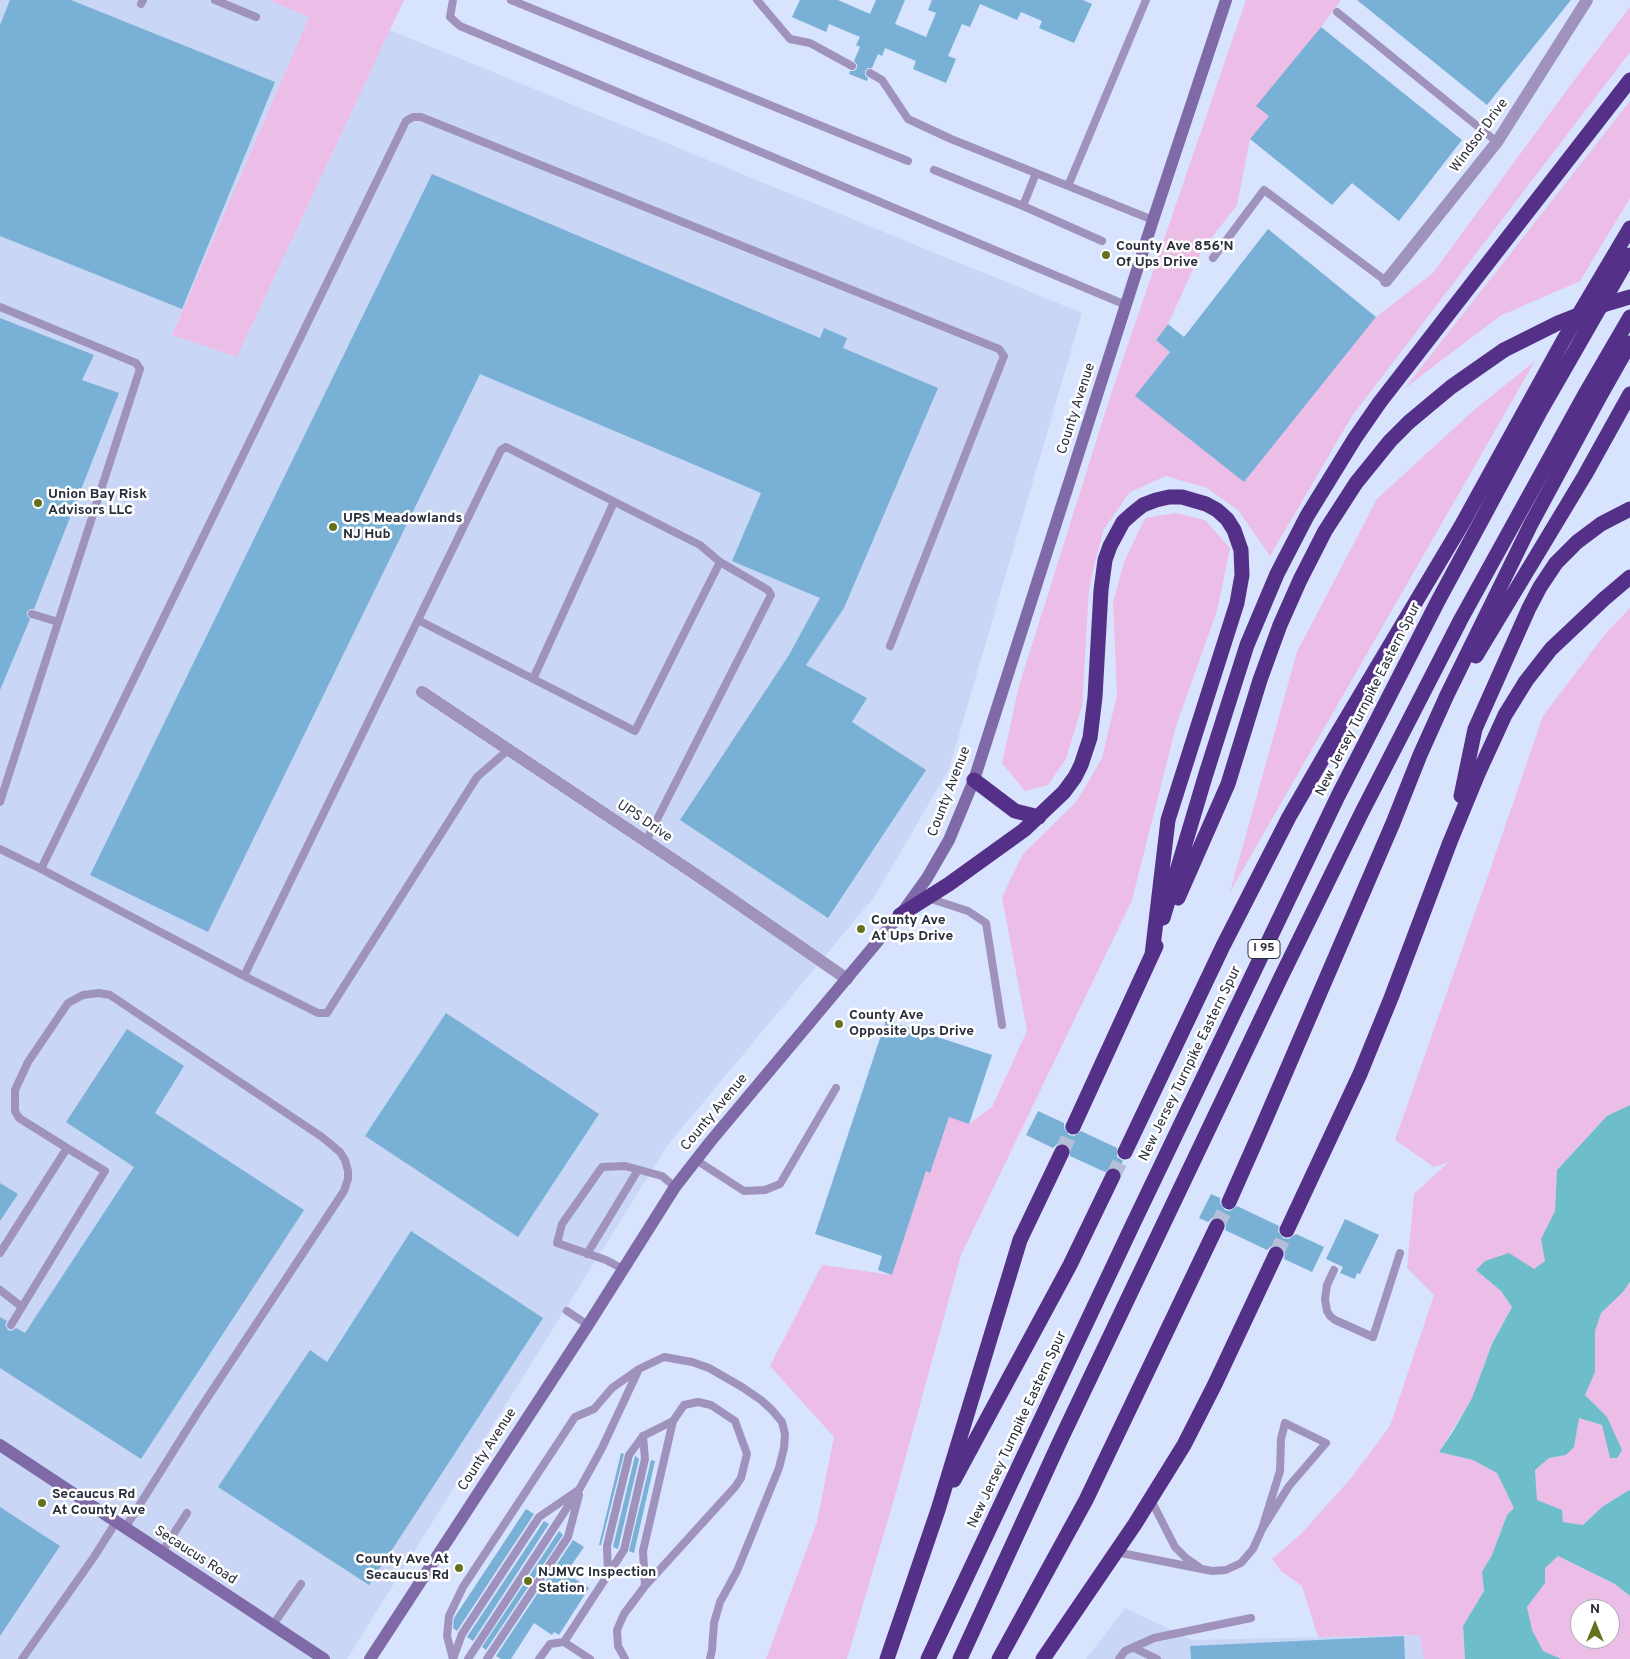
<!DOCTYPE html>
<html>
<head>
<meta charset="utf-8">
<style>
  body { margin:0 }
  #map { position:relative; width:1630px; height:1659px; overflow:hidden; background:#d8e3fe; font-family:Overpass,sans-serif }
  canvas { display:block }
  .north { position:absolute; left:1570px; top:1599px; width:50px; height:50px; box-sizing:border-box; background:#fff; border:1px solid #a9abb0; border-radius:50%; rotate:0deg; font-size:14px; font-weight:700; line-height:20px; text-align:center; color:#282d3a }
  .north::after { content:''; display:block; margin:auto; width:18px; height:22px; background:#65711c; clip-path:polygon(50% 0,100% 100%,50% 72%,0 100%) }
</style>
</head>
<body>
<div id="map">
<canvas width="1630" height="1659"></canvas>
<div class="north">N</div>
</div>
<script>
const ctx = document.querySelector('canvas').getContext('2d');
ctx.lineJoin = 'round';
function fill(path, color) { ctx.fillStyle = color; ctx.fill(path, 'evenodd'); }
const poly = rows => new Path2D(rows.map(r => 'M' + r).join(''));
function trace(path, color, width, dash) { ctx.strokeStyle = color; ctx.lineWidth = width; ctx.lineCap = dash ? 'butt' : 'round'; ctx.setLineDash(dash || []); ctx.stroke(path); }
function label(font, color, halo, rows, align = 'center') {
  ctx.font = font + ' Overpass,sans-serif'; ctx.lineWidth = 5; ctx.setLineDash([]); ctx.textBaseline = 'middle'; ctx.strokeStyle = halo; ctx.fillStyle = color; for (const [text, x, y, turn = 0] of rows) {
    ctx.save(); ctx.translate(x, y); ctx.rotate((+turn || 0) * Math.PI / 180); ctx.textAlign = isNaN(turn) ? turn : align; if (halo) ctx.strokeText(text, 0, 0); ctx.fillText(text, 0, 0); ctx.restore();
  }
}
fill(poly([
  [0,0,269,0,309,17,172,334,237,357,390,30,1082,313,949,769,875,896,667,1146,347,1659,0,1659],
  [1125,1608,1192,1640,1420,1635,1424,1659,1086,1659]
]), '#c9d6f6');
fill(poly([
  [269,0,404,0,237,357,172,335,309,17],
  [1246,0,1341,0,1321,27,1257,106,1269,116,1250,139,1237,205,1202,250,1168,324,1156,340,1170,352,1136,396,1244,482,1376,317,1433,273,1578,75,1630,7,1630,52,1352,416,1270,556,1238,510,1207,488,1166,476,1130,492,1104,529,1095,562,1089,590,1082,706,1066,759,1048,785,1025,791,1002,763,1019,686,1111,394],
  [1630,101,1630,198,1580,281,1500,316,1405,388],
  [1535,361,1230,892,1297,652,1377,499,1474,410],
  [1176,513,1205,520,1230,548,1217,611,1176,726,1132,900,961,1255,896,1492,847,1659,766,1659,817,1522,834,1437,770,1366,822,1265,892,1275,926,1171,930,1172,949,1117,969,1124,992,1107,1027,1031,1002,897,1023,854,1077,801,1102,758,1117,695,1113,603,1124,562,1145,518],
  [1630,608,1630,1105,1607,1116,1557,1170,1555,1211,1541,1239,1545,1261,1534,1269,1476,1270,1501,1291,1512,1307,1492,1344,1472,1398,1439,1452,1473,1460,1497,1473,1515,1508,1507,1515,1492,1555,1482,1572,1484,1591,1463,1626,1465,1659,1424,1659,1420,1635,1318,1637,1302,1586,1281,1571,1272,1559,1302,1533,1352,1477,1390,1426,1434,1295,1407,1268,1414,1194,1449,1162,1434,1167,1395,1140,1490,870,1543,716,1606,633],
  [1630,1282,1630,1491,1628,1490,1602,1507,1583,1525,1563,1522,1561,1510,1537,1501,1535,1470,1549,1458,1566,1455,1579,1418,1602,1425,1607,1417,1585,1395,1595,1372,1595,1331,1601,1313,1623,1292],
  [1558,1556,1615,1584,1630,1596,1630,1659,1561,1659,1543,1651,1532,1631,1527,1607,1545,1583,1545,1568],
  [1580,1609,1610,1609,1610,1639,1580,1639]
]), '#ebbde7');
fill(poly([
  [1630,1105,1630,1282,1623,1292,1601,1313,1595,1331,1595,1372,1585,1395,1607,1417,1622,1450,1617,1458,1610,1458,1602,1425,1579,1418,1574,1447,1566,1455,1549,1458,1535,1470,1537,1500,1562,1510,1563,1522,1583,1525,1602,1507,1629,1490,1630,1491,1630,1596,1615,1584,1558,1556,1545,1568,1545,1583,1527,1607,1532,1630,1543,1651,1561,1659,1465,1659,1463,1626,1484,1591,1482,1572,1492,1555,1507,1515,1514,1508,1497,1473,1473,1460,1439,1452,1452,1433,1472,1398,1492,1344,1512,1307,1501,1291,1476,1270,1485,1261,1509,1253,1534,1269,1545,1261,1541,1239,1555,1211,1557,1170,1607,1116]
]), '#6dbdca');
fill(poly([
  [10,0,71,0,275,82,182,309,0,236,0,25],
  [800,0,838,0,870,14,876,0,905,0,895,24,926,37,936,13,928,10,932,0,1083,0,1092,4,1074,43,1039,28,1042,21,1021,12,1017,20,980,4,970,27,962,24,948,56,956,59,946,83,913,69,916,61,885,48,882,56,878,54,872,68,868,68,865,71,865,75,868,78,867,81,849,74,850,71,854,71,857,68,857,64,854,61,860,47,856,45,860,37,829,24,826,32,792,17],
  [1357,0,1571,0,1487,105],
  [1321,27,1462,140,1399,221,1352,183,1332,205,1250,139,1269,116,1256,106],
  [432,174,820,338,824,328,847,338,843,348,938,388,844,608,806,665,867,698,852,722,926,770,828,918,680,820,789,655,820,598,732,561,761,493,480,374,208,932,90,875],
  [1268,229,1376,317,1244,482,1135,396,1170,352,1156,340,1168,324,1184,337],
  [0,318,94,355,82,380,119,393,34,609,30,609,27,612,27,616,30,619,0,690],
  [446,1013,599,1114,518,1237,365,1136],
  [886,1020,992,1055,969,1124,949,1117,930,1173,926,1171,892,1275,878,1270,882,1256,815,1234],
  [127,1029,184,1066,155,1113,304,1210,141,1459,0,1368,0,1317,7,1321,5,1325,8,1330,11,1331,16,1328,25,1333,134,1167,66,1122],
  [1038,1111,1064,1123,1064,1128,1069,1135,1074,1136,1081,1131,1117,1148,1117,1157,1123,1161,1119,1169,1112,1167,1105,1172,1070,1156,1070,1147,1066,1143,1057,1144,1053,1148,1026,1135],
  [0,1183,18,1194,0,1221],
  [1211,1194,1220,1198,1220,1203,1225,1210,1230,1211,1237,1206,1279,1226,1278,1231,1283,1238,1288,1239,1296,1234,1324,1247,1312,1272,1284,1259,1285,1253,1280,1246,1275,1245,1270,1247,1267,1250,1225,1230,1226,1226,1225,1221,1221,1217,1212,1218,1208,1222,1199,1218],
  [1345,1219,1379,1235,1360,1274,1357,1273,1355,1279,1340,1273,1343,1267,1326,1259],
  [411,1231,543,1318,369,1585,218,1487,310,1350,327,1362],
  [621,1453,624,1454,601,1545,599,1545],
  [635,1456,639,1459,618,1549,613,1547],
  [651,1460,655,1461,634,1553,629,1551],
  [0,1507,60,1546,0,1636],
  [526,1509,534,1514,457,1631,453,1628,454,1618],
  [544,1521,549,1524,473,1641,467,1637],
  [559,1531,563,1535,486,1650,482,1647],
  [573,1540,584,1547,566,1573,589,1588,559,1635,554,1632,552,1635,534,1623,511,1659,501,1659,496,1656],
  [1404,1636,1405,1659,1191,1659,1190,1646]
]), '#79b1d6');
trace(poly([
  [1062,1152,1073,1127],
  [1113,1176,1125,1152],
  [1217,1226,1229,1202],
  [1276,1254,1287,1230]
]), '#b5bfd7', 15, [15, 8]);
trace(poly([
  [215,0,256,17],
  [453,0,450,17,460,26,1126,305],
  [511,0,908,161],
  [757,0,790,39,810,43,852,66],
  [141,4,143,0],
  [1337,12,1497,142],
  [870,73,882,80,908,119,951,139,1153,220],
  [934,170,1023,206],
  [1036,173,1023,206,1102,241],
  [1068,186,1146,0],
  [1213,258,1264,190,1386,281],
  [0,307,136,363,140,369,0,802],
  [32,614,58,622],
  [418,620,635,731,720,562],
  [533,679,614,502],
  [508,750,477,777,327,1013,318,1013,244,976,41,869,406,121,413,117,421,117,999,349,1004,356,890,646],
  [0,849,41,869],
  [928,898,968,911,986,923,1002,1025],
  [244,976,501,450,506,447,700,545,720,562,768,590,771,595,646,841],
  [67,1148,19,1118,15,1111,15,1090,28,1062,68,1003,83,995,99,993,110,995,322,1137,340,1152,345,1160,348,1171,348,1179,344,1191,198,1412,125,1528],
  [696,1160,744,1191,765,1190,780,1184,836,1088],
  [0,1253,67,1148,105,1171,11,1325],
  [587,1254,638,1170],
  [623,1269,606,1260,557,1243,562,1224,602,1167,625,1166,662,1176,675,1187],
  [1334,1270,1327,1285,1325,1299,1327,1311,1330,1316,1335,1320,1373,1337,1400,1253],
  [0,1290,22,1307],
  [567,1311,588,1325],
  [1151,1500,1175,1547,1186,1558,1199,1567],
  [162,1552,187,1513],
  [1116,1552,1212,1571,1226,1570,1241,1563,1253,1549,1262,1529,1289,1486,1326,1443,1285,1423,1281,1439,1280,1471,1262,1529],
  [608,1573,607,1546,629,1455,643,1436,673,1421],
  [273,1625,301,1584],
  [564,1642,624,1550,645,1459,643,1436],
  [1134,1648,1157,1659],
  [22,1659,94,1557,116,1522],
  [453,1659,447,1636,449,1616,463,1587,575,1417,594,1409,612,1388,639,1369,664,1357,692,1362,709,1368,742,1387,761,1400,772,1410,782,1422,785,1434,784,1448,779,1468,737,1571,720,1602,714,1623,712,1650,710,1659],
  [453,1659,462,1634,539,1517,577,1491],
  [468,1659,580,1488,602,1448,638,1371],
  [487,1659,568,1537,579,1495],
  [539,1659,550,1644,564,1642,590,1659],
  [625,1659,618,1646,617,1630,624,1614,645,1586,735,1487,741,1478,747,1454,735,1421,711,1405,698,1402,684,1405,673,1421,643,1551,645,1586],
  [1119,1659,1125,1651,1154,1638,1251,1618]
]), '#9f92bc', 8);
trace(poly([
  [1386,281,1497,142,1587,0],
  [422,692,698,876,847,979]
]), '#9f92bc', 12);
trace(poly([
  [0,1445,324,1659],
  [370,1659,588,1325,675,1187,710,1142,904,910,927,878,949,840,974,780,1153,220,1226,0]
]), '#7f69a7', 12);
trace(poly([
  [1476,656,1585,475,1630,394],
  [974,780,1015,811,1039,817],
  [1461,796,1475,729,1529,608,1540,587,1556,563,1577,542,1601,524,1630,509],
  [1178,898,1228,784,1260,680,1280,625,1300,580,1325,531,1356,483,1390,441,1409,422,1451,387,1504,350],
  [900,915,949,884,1024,830,1064,792,1075,777,1081,765,1090,738,1095,697,1101,590,1105,560,1110,546,1123,522,1133,513,1143,505,1156,500,1169,497,1182,497,1206,504,1217,510,1227,519,1234,530,1241,550,1242,575,1237,603,1168,820,1152,955],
  [1163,918,1205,777,1247,645,1277,574,1307,516,1355,438,1380,402,1630,80],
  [1073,1127,1156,946],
  [1125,1152,1223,946,1289,817,1334,739,1461,526,1563,341,1630,228],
  [1229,1202,1260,1132,1393,823,1420,755,1447,695,1531,524,1599,398,1630,343],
  [1287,1230,1360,1074,1391,998,1450,842,1478,774,1505,715,1526,681,1551,649,1604,599,1630,577],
  [954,1480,1070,1265,1113,1176],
  [887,1659,938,1510,1020,1240,1062,1152],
  [928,1659,1133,1224,1338,796,1438,601,1541,410,1630,255],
  [960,1659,1061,1439,1281,977,1361,814,1461,619,1584,396,1630,317],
  [999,1659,1086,1500,1217,1226],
  [1043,1659,1135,1524,1184,1445,1215,1384,1276,1254]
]), '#553088', 15);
trace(poly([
  [1504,350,1558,323,1606,304,1630,297]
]), '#553088', 15);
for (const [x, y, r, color] of [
  [1106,255,5,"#65711c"],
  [38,503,5,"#65711c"],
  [333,527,5,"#65711c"],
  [861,929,5,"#65711c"],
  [839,1024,5,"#65711c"],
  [42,1503,5,"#65711c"],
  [459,1568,5,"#65711c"],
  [528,1581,5,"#65711c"]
]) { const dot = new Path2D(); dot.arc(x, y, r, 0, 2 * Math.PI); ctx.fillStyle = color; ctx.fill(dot); trace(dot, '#fff', 2); }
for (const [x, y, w] of [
  [1264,949,32]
]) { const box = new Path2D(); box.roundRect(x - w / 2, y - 9.5, w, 19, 4); ctx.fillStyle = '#fff'; ctx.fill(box); trace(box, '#282d3a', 1); }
label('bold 12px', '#282d3a', null, [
  ["I 95",1264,949]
]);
label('14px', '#282d3a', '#fff', [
  ["Windsor Drive",1480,136,-54],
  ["County Avenue",1077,409,-72],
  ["New Jersey Turnpike Eastern Spur",1369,700,-63],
  ["County Avenue",950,792,-69],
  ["UPS Drive",644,822,34],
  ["New Jersey Turnpike Eastern Spur",1191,1064,-64],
  ["County Avenue",715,1113,-50],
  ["New Jersey Turnpike Eastern Spur",1018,1430,-65],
  ["County Avenue",488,1450,-57],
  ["Secaucus Road",195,1556,33]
]);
label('bold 14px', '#282d3a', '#fff', [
  ["County Ave 856'N",1116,247],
  ["Of Ups Drive",1116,263],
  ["Union Bay Risk",48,495],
  ["Advisors LLC",48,511],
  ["UPS Meadowlands",343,519],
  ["NJ Hub",343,535],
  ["County Ave",871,921],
  ["At Ups Drive",871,937],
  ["County Ave",849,1016],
  ["Opposite Ups Drive",849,1032],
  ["Secaucus Rd",52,1495],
  ["At County Ave",52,1511],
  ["County Ave At",449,1560,"right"],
  ["Secaucus Rd",449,1576,"right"],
  ["NJMVC Inspection",538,1573],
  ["Station",538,1589]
], 'left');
</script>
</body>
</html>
